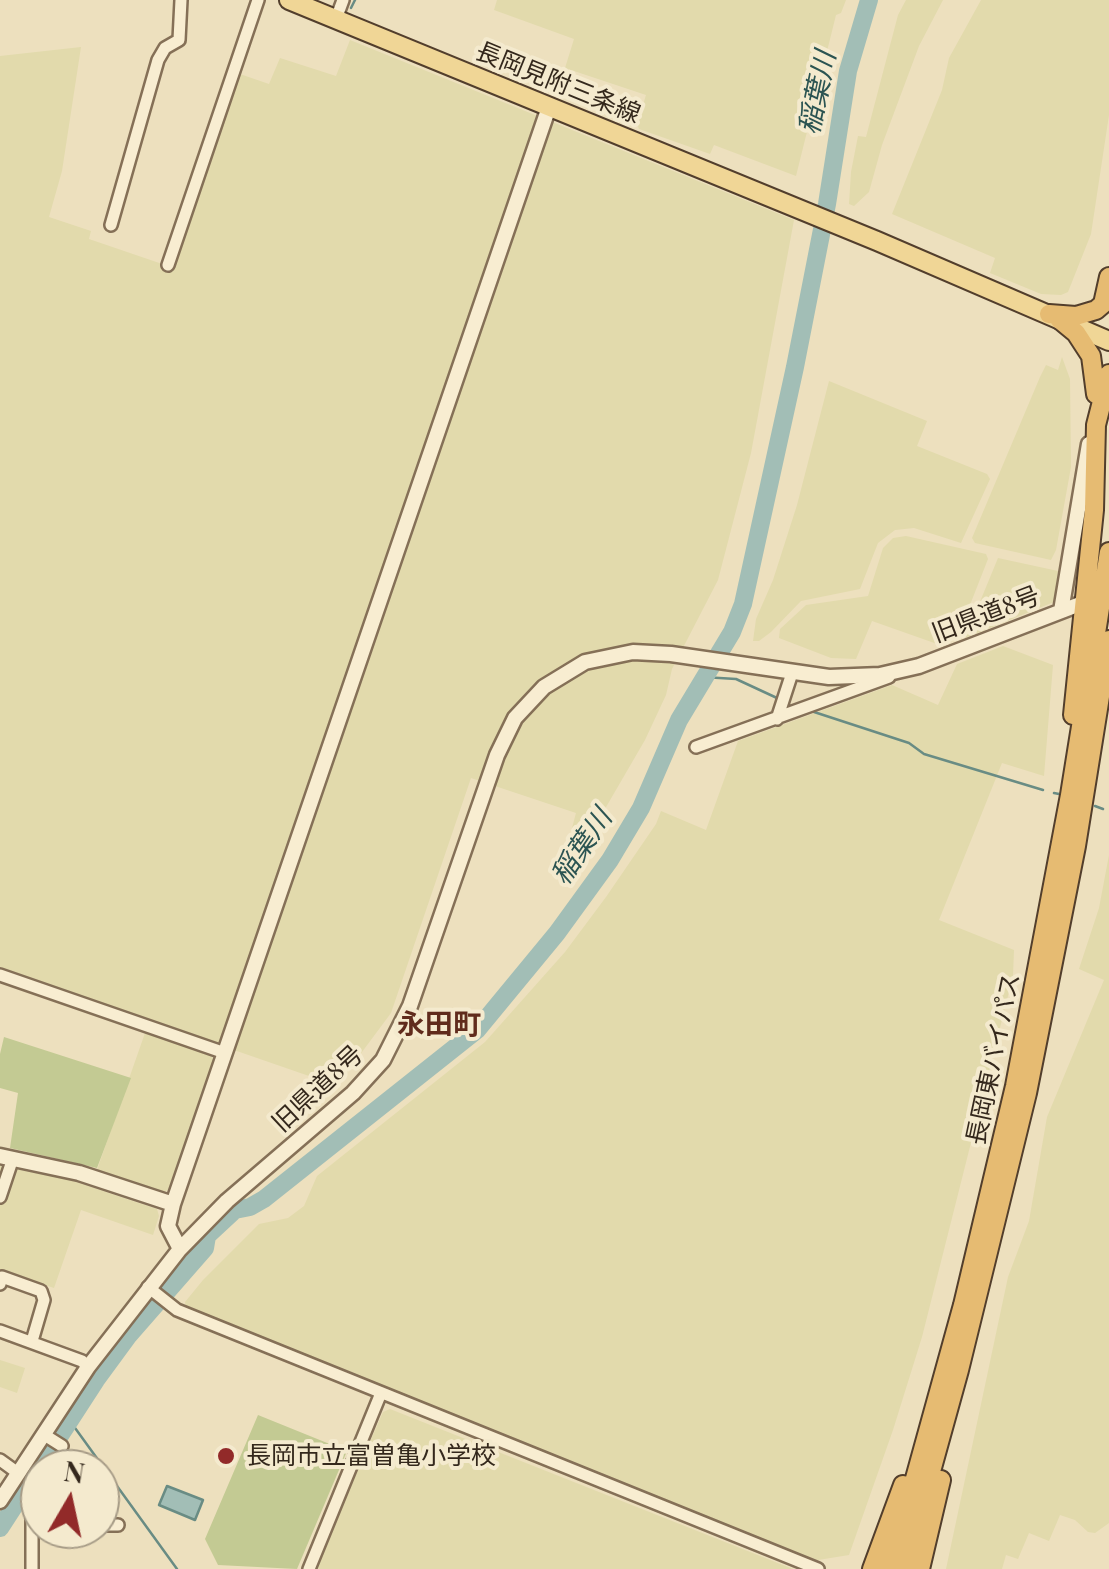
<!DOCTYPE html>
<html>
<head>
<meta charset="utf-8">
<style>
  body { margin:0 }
  #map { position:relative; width:1109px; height:1569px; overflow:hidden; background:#ede0be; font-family:"Playfair Display",serif }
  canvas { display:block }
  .north { position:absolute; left:20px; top:1449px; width:100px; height:100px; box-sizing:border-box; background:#f4eace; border:2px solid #a79c87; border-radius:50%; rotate:9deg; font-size:28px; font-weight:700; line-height:40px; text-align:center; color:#34281c }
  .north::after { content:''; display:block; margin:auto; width:35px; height:45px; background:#922a29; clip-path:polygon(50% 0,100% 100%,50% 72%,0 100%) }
</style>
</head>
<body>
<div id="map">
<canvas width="1109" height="1569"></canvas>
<div class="north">N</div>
</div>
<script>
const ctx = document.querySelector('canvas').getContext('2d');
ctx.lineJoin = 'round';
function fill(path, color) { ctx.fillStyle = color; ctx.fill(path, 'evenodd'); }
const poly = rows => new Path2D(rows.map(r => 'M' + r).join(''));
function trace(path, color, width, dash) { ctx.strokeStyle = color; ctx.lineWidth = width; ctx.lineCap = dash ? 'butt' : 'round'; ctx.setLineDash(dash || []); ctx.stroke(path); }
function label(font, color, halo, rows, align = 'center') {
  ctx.font = font + ' "Playfair Display","Noto Sans JP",serif'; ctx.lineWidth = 8; ctx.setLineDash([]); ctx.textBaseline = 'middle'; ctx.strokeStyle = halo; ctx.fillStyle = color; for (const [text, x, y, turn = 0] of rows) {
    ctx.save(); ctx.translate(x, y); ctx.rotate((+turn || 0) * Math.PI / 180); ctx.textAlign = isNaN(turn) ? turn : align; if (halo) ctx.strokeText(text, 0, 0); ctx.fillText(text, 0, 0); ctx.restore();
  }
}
fill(poly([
  [497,0,846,0,841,13,836,15,796,176,714,145,710,154,639,129,637,124,646,95,565,68,574,39,494,10],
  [906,0,943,0,919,46,882,145,869,192,854,206,849,204,851,172,858,136,866,137,898,15],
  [981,0,1109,0,1109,115,1091,234,1068,292,1061,295,1041,294,990,273,995,258,892,214,942,90,949,58],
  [350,40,794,220,751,453,718,580,672,669,666,695,645,740,602,814,582,835,572,828,576,813,471,778,391,1013,333,1091,309,1076,0,969,0,56,81,47,62,171,49,217,91,231,89,239,171,267,237,73,269,84,280,58,336,76],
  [1062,357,1070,379,1071,467,1056,550,1051,560,975,543,972,538,1040,377,1046,365,1058,370],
  [829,381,927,421,917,446,987,474,990,479,961,543,914,528,895,530,878,543,860,589,801,601,771,632,759,641,753,641,756,619,773,580,797,505],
  [906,536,986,554,988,559,957,638,940,645,872,621,856,659,831,658,779,638,780,629,806,605,868,596,883,548,893,538],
  [998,558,1058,571,1054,602,965,638],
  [1003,646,1053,665,1044,776,1002,763,939,920,1014,950,1013,976,922,1337,893,1430,849,1555,812,1561,186,1309,185,1302,203,1280,259,1224,288,1218,304,1206,317,1176,485,1042,565,952,606,897,656,824,661,811,706,830,738,741,892,685,938,705,957,664],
  [1109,855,1109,1523,1095,1533,1088,1532,1075,1520,1060,1515,1049,1541,1029,1533,1018,1559,1006,1555,1002,1569,946,1569,1008,1277,1029,1221,1047,1117,1104,980,1079,969,1099,908],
  [145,1033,210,1055,216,1062,171,1189,162,1192,97,1170],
  [0,1166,67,1179,157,1209,159,1216,153,1235,81,1210,54,1288,0,1270],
  [0,1360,25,1368,17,1393,0,1387],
  [390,1409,793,1569,314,1569,383,1412]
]), '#e2daac');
fill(poly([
  [4,1037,131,1078,97,1168,10,1148,18,1093,0,1088,0,1054],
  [258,1415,347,1451,297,1569,218,1565,205,1539]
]), '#c3ca93');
const water = poly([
  [167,1486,203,1500,195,1520,159,1505,167,1486]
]);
fill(water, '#a2beb6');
trace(water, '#698c84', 2.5);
trace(poly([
  [351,8,355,0],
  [703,677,736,679,777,698],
  [808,710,909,743,924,754,1043,790],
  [1054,793,1059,794],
  [1095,806,1103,809],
  [70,1421,177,1569]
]), '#698c84', 2.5);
trace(poly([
  [0,1528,96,1380,129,1335,205,1248,207,1236,235,1210,250,1207,264,1199,477,1030,557,933,610,860,641,808,679,720,732,632,743,604,795,367,827,204,848,71,869,0]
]), '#a2beb6', 18);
const minor = poly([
  [336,19,343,0],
  [111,225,158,60,165,48,179,40,181,0],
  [168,265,258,0],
  [777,719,792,673],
  [696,747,889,677],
  [0,975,225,1053],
  [0,1197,13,1158],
  [0,1284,2,1277,41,1291,44,1300,32,1341],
  [148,1287,177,1310,818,1569],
  [0,1331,82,1361,88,1367],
  [43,1434,62,1446],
  [0,1460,18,1473],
  [100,1525,118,1525],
  [32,1569,32,1506],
  [309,1569,381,1393]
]);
const tertiary = poly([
  [1061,611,1089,444],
  [0,1156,79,1173,173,1204],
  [180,1249,168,1226,173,1204,549,107],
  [0,1501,88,1367,180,1249,227,1201,353,1093,383,1060,410,1006,497,755,515,718,544,687,585,662,633,652,671,654,829,677,880,675,919,666,1080,604]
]);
const primary = poly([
  [289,0,877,241,1109,341]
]);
const trunk = poly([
  [1049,314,1076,316,1096,310,1103,304,1109,277],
  [1059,319,1076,333,1091,356,1096,394],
  [1073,715,1094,510,1096,425,1109,374],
  [872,1569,903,1485],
  [890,1569,963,1305,1015,1086,1070,795,1109,552],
  [904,1569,959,1370,1027,1093,1076,846,1109,640],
  [920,1569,941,1480]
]);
trace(minor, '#857057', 16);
trace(tertiary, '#857057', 19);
trace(primary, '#523e2c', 22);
trace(trunk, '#523e2c', 22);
trace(minor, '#f8edd1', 11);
trace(tertiary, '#f8edd1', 14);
trace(primary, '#f0d696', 18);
trace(trunk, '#e6bb72', 18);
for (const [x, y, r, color] of [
  [226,1456,10,"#922a29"]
]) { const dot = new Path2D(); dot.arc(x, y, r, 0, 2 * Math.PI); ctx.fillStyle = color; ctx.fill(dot); trace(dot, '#f4eace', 4); }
label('25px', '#34281c', '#f4eace', [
  ["長岡見附三条線",558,83,22],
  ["旧県道8号",986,615,-21],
  ["長岡東バイパス",994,1059,-78],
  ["旧県道8号",318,1089,-43]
]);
label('25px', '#34281c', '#f4eace', [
  ["長岡市立富曽亀小学校",246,1456]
], 'left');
label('italic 28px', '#2b5452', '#f4eace', [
  ["稲葉川",818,93,-78],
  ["稲葉川",582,847,-56]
]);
label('bold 28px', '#602b1c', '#f4eace', [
  ["永田町",439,1025]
]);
</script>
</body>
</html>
